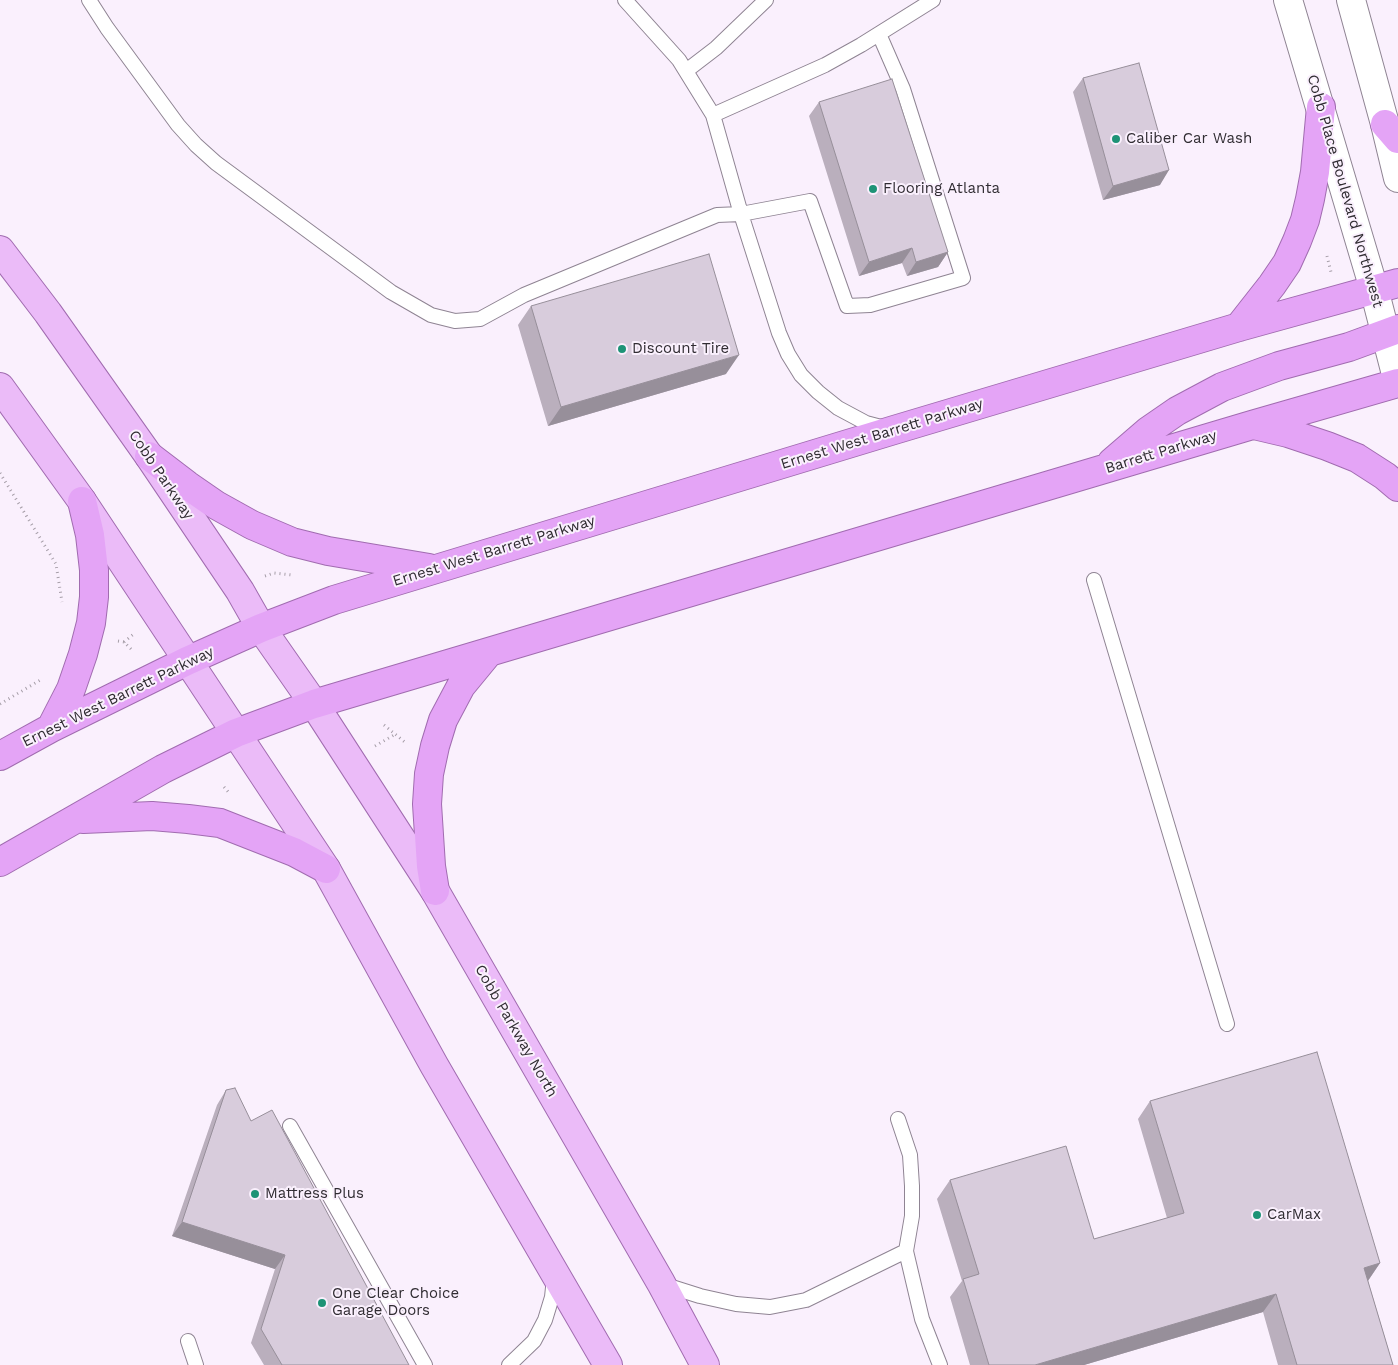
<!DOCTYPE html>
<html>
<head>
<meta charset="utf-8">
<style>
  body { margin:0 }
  canvas { display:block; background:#faf0fd }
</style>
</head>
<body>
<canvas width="1398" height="1365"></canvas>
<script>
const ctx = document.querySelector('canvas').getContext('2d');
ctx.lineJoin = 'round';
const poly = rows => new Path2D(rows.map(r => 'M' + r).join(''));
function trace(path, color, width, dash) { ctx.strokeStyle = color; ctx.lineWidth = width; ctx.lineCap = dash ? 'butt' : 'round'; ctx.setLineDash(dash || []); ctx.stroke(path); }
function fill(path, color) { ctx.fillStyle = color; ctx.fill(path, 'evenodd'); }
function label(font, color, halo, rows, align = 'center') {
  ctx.font = font + ' "Work Sans",sans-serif'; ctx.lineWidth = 4; ctx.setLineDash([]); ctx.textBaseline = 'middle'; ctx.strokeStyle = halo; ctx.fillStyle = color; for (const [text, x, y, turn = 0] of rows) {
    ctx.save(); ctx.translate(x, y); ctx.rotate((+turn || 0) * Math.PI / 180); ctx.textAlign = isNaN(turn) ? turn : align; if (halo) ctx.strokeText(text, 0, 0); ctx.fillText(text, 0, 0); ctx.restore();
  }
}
const service = poly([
  [89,0,107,28,178,125,196,145,216,163,391,292,431,315,455,321,480,319,524,295,717,215,741,214,810,201,847,306,870,305,963,278,903,89,879,34],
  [625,0,679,60,713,115,741,214,779,333,788,354,801,375,818,392,838,408,866,423,885,428],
  [686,71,716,48,766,0],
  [713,115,825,65,861,45,933,0],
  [1094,580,1227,1024],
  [898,1119,910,1155,912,1186,912,1216,906,1251,922,1319,940,1365],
  [290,1126,425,1365],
  [662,1284,700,1296,736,1304,770,1307,806,1300,906,1251],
  [188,1341,196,1365],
  [509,1365,534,1341,545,1320,552,1297,554,1278]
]);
const tertiary = poly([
  [1288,0,1374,289,1398,382],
  [1351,0,1385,124,1398,178]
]);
const primary = poly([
  [0,250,48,313,149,456,240,591,261,628,314,704,435,891,661,1283,705,1365],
  [0,387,82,501,326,869,434,1065,608,1365]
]);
const trunk = poly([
  [1385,124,1398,139],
  [1239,327,1272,285,1287,263,1297,241,1305,220,1310,199,1315,172,1321,107],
  [1254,425,1288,433,1327,446,1357,458,1385,476,1398,487],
  [149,456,187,485,216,505,252,525,292,542,328,551,429,568],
  [1112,462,1148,431,1177,411,1222,387,1279,366,1349,347,1398,329],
  [51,728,71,689,83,654,91,623,94,597,94,570,90,535,82,501],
  [0,756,51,728,187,661,261,628,334,600,894,430,1239,327,1398,283],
  [83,819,152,816,188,819,220,823,294,852,326,869],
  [0,862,163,769,236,733,314,704,1252,425,1398,383],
  [435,891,431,866,427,804,429,774,435,746,443,720,461,686,489,652]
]);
trace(service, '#8f8493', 16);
trace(tertiary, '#8f8493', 30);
trace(primary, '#a16cb0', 30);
trace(trunk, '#a16cb0', 30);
trace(poly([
  [1327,256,1331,272],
  [0,473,56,564,62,602],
  [265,576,274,573,292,575],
  [118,641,124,642,133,651],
  [124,642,135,633],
  [0,704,42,679],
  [384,725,406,743],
  [375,746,394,735],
  [224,787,230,794]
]), '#a69ea8', 3, [1, 4]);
trace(service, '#fff', 14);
trace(tertiary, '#fff', 28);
trace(primary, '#ebbbf8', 28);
trace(trunk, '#e4a4f6', 28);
fill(poly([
  [1083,78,1160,185,1103,200,1073,92],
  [819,102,948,252,938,267,907,276,902,263,859,276,809,116],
  [531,306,726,374,548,426,518,325],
  [226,1090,409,1365,264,1365,251,1343,275,1269,172,1236,217,1105],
  [1150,1101,1380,1263,1368,1281,1393,1365,1278,1365,1263,1312,1084,1365,970,1365,950,1297,962,1281,937,1199,950,1180,1094,1239,1167,1218,1138,1119]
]), '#baafbd');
fill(poly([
  [1169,170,1160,185,1103,200,1113,186],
  [912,248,902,263,859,276,869,262],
  [948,252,938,267,907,276,916,262],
  [739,355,726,374,548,426,561,407],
  [182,1222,285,1255,275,1269,172,1236],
  [1380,1263,1367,1282,1364,1268],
  [1276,1294,1263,1312,1084,1365,1035,1365]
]), '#978f9a');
const building = poly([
  [1139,63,1169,170,1113,186,1083,78,1139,63],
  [892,79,948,252,916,262,912,248,869,262,819,102,892,79],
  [709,254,739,355,561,407,531,306,709,254],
  [1317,1052,1380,1263,1364,1268,1393,1365,1297,1365,1276,1294,1035,1365,989,1365,963,1279,979,1274,950,1180,1066,1146,1094,1239,1184,1213,1150,1101,1317,1052],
  [235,1088,251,1121,272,1110,409,1365,282,1365,261,1329,285,1255,182,1222,226,1090,235,1088]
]);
fill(building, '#d8ccdc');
trace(building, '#978f9a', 1);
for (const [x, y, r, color] of [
  [1116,139,5,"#1d9376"],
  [873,189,5,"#1d9376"],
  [622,349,5,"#1d9376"],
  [255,1194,5,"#1d9376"],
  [1257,1215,5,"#1d9376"],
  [322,1303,5,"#1d9376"]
]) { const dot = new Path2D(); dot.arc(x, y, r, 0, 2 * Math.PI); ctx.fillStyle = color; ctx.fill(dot); trace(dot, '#faf0fd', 2); }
label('15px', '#302c32', '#faf0fd', [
  ["Caliber Car Wash",1126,139],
  ["Flooring Atlanta",883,189],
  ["Discount Tire",632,349],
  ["Mattress Plus",265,1194],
  ["CarMax",1267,1215],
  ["One Clear Choice",332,1294],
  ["Garage Doors",332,1311]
], 'left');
label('15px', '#302c32', '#faf0fd', [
  ["Cobb Place Boulevard Northwest",1345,191,74],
  ["Ernest West Barrett Parkway",882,434,-17],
  ["Barrett Parkway",1161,452,-17],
  ["Cobb Parkway",161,475,56],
  ["Ernest West Barrett Parkway",494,551,-17],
  ["Ernest West Barrett Parkway",118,697,-26],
  ["Cobb Parkway North",516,1031,60]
]);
</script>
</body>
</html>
